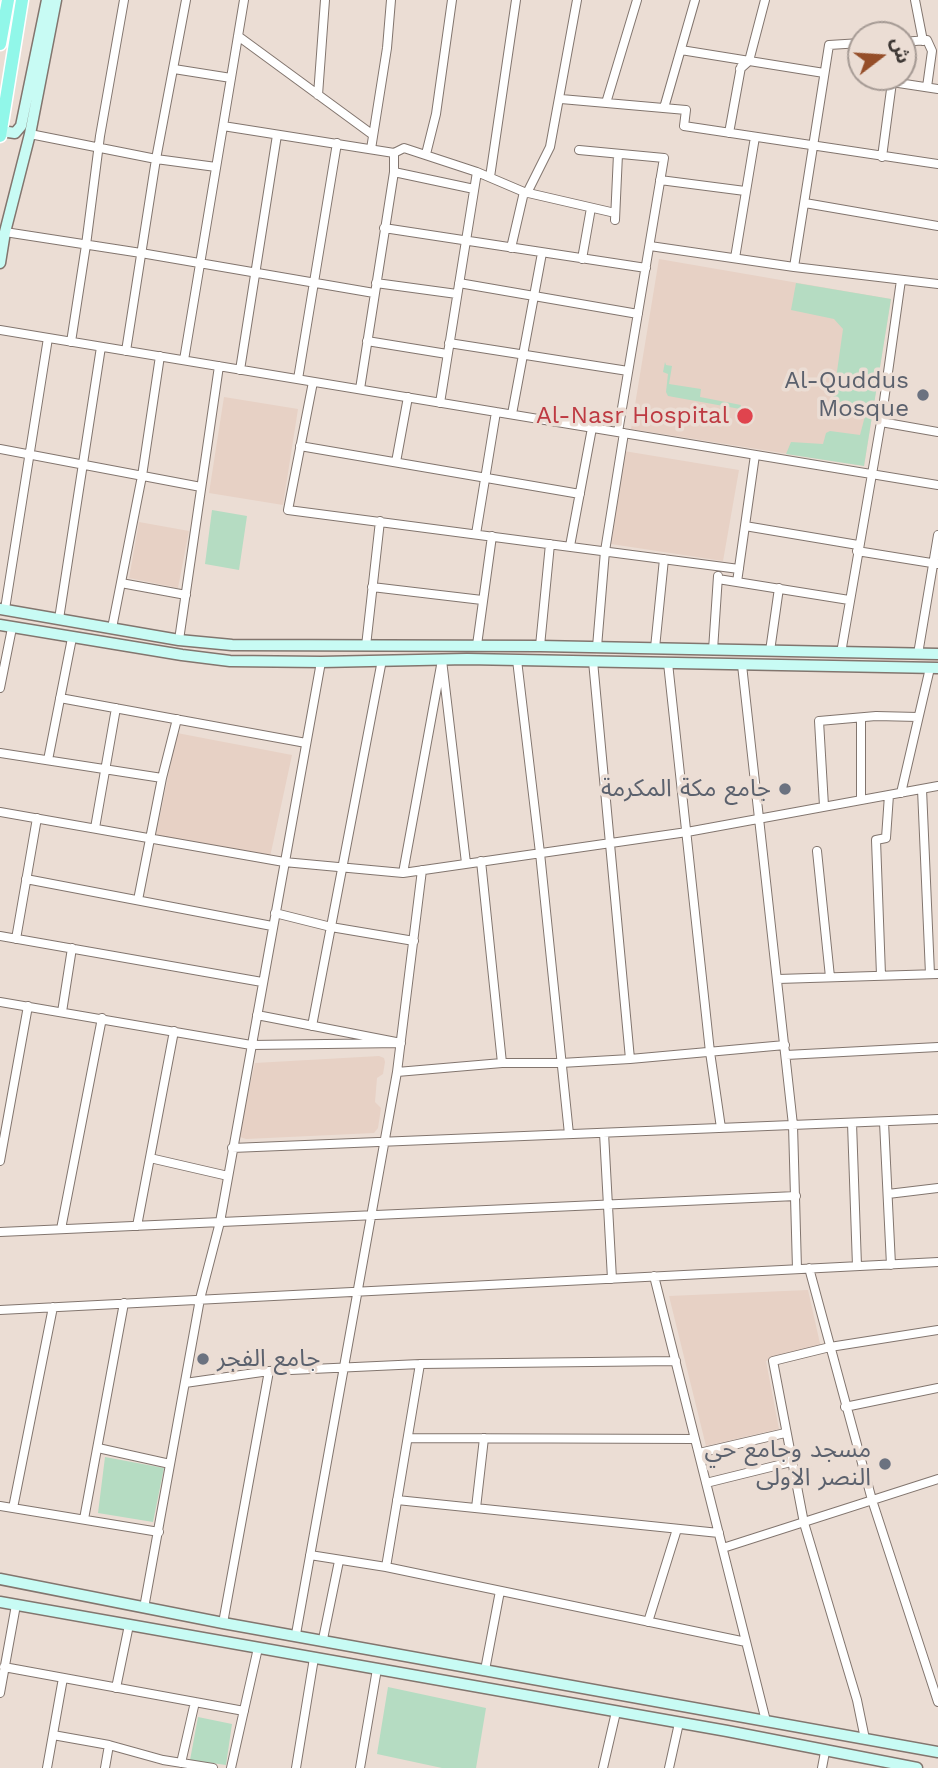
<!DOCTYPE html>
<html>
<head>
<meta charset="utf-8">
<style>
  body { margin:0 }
  #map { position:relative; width:938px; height:1768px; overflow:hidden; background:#ebddd4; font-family:"Work Sans","Noto Sans Arabic",sans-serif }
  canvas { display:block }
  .north { position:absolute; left:847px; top:21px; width:70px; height:70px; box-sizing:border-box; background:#ebddd4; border:2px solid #a59a94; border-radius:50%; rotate:73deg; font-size:19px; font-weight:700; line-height:28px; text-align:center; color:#3c3633 }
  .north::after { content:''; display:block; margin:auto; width:24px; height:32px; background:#954e29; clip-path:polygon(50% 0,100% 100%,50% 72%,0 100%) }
</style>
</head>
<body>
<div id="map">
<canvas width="938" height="1768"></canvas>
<div class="north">ش</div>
</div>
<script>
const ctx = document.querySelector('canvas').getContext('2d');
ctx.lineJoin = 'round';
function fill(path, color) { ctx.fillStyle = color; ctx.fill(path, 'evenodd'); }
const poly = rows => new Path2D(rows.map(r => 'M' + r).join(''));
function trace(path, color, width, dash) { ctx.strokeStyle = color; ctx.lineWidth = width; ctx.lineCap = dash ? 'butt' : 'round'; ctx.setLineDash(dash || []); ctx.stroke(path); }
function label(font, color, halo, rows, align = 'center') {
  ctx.font = font + ' "Work Sans","Noto Sans Arabic",sans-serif'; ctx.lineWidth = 7; ctx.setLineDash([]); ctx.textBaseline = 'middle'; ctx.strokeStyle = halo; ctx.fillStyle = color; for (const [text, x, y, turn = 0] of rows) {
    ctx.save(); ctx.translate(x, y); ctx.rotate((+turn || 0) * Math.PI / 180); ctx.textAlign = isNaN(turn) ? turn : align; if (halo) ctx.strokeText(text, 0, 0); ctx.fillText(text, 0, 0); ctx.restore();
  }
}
fill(poly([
  [659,259,891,299,864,466,631,429],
  [224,397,298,409,283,505,209,493],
  [624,451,739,470,723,561,611,544],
  [139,522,189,531,178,588,129,578],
  [177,733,292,755,270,857,156,835],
  [379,1056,384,1058,385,1062,383,1074,377,1078,375,1102,381,1108,378,1128,374,1133,246,1139,240,1137,239,1132,255,1063],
  [808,1290,821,1348,766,1361,779,1429,706,1446,669,1296]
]), '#e7d1c5');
fill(poly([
  [796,283,891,299,864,466,786,454,791,442,823,444,826,433,830,431,860,435,865,416,862,413,832,407,843,329,834,319,791,310],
  [665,362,666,365,672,366,669,384,701,389,700,397,741,405,740,409,668,396,666,392,668,374,663,372],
  [212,510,247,516,239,570,205,564],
  [105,1457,164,1468,153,1522,98,1513],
  [388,1687,486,1708,476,1768,442,1768,377,1754],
  [198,1717,232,1724,226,1765,190,1760]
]), '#b5dcc2');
const street = poly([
  [915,0,923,41],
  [238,36,373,135],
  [903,42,927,40,932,51,927,87],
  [681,50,824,73],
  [174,69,231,78],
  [740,69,749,61,765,0],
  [318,95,325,0],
  [561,99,686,110,684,126,938,164],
  [606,103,637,0],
  [664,108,695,0],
  [223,126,394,153,404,148,477,172],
  [729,133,741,67],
  [30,134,156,159,216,167],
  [371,149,387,48,391,0],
  [579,150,664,158,618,432],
  [426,154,436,114,452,0],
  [882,157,892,82,938,89],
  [394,172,474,189],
  [490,177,516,0],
  [660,180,745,191],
  [527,193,550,147,577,0],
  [805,203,938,226],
  [615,220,618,154],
  [384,228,646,268],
  [5,232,141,253,374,293],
  [650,246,794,267,938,284],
  [511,248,524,192],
  [735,258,755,137],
  [582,259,591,208],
  [794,267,829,45,861,43],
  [376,283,457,294],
  [459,283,638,314],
  [0,330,938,485],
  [367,341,447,354],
  [71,342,86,245,100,136,124,0],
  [449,343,628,371],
  [126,351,156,159,186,0],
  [184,360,244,0],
  [240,370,277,135],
  [298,379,337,143],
  [313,382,288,510,739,569],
  [360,389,394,172,394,153],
  [440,403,477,172,524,192,615,213],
  [512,414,542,253],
  [881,422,938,432],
  [300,446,580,494],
  [0,449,201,487],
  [396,462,408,397],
  [745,526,858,545],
  [476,534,496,412],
  [570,546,592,428],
  [857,551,938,564],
  [718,579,849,600],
  [737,582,755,455],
  [121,583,186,595],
  [372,587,482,600],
  [5,609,48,338],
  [59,619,101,347],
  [112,628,142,476,160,356],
  [179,640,219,366],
  [477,645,492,536],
  [366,646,380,521],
  [540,646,550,544],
  [597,647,605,551,624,433],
  [655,648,664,559],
  [713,650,718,576],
  [770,651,779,588],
  [841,653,881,422,901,280],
  [918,654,938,535],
  [517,660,540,853,569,1134],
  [593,661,630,1059],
  [668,663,710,1052,721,1128],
  [742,665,793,1125,797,1269],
  [0,688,12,628],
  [60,698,306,743],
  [0,753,162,778],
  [48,760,72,638],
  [922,789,930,974],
  [901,793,930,668],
  [861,799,861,718],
  [824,806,819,721,876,716,918,717],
  [0,812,284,862,403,873,687,832,938,786],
  [95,828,116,708],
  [817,851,830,977],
  [481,861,502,1063],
  [403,873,442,660,466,863],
  [26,879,272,926],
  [138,900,162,778,177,719],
  [275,913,331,927,414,941],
  [0,936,262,982],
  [16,939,37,818],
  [881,975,876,840,886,838,889,795],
  [778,979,938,974],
  [0,1002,251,1045,401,1043,257,1015],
  [62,1012,72,948],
  [312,1026,382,660],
  [786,1055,938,1047],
  [397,1072,502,1063,561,1063,630,1059,785,1045],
  [884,1122,891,1265],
  [852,1123,857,1266],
  [604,1133,612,1279],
  [232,1148,938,1119],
  [150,1158,228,1176],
  [0,1161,28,1006],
  [888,1194,938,1188],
  [137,1226,174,1031],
  [61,1229,102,1018],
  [0,1232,796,1196],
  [809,1268,872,1500,938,1702],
  [654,1276,766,1721],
  [0,1310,938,1262],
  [185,1383,269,1371,420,1364,676,1361],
  [845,1407,938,1388],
  [408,1438,695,1439],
  [98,1448,170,1464],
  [699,1453,785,1433],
  [706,1483,791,1462],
  [397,1500,719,1533],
  [0,1506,159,1532],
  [13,1508,53,1307],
  [476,1508,484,1438],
  [84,1519,124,1303],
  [723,1548,938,1479],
  [310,1555,386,1567,746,1642],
  [386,1567,420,1364],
  [144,1608,200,1299,220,1222,321,662],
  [648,1622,677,1529],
  [223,1623,269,1371],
  [296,1634,397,1072,422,870],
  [323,1639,339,1561],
  [4,1667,244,1711],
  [485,1670,500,1591],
  [116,1688,129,1625],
  [0,1693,16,1605],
  [53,1735,109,1745,163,1760,213,1768],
  [865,1739,857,1700,804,1523,773,1361,830,1347,938,1330],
  [181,1763,195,1702],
  [47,1768,63,1678],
  [105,1768,109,1745],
  [231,1768,258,1648],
  [296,1768,314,1658],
  [360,1768,377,1669],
  [603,1768,616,1712],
  [669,1768,679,1723],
  [822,1768,825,1752]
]);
const secondary = poly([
  [1,131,15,133,21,126,47,0],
  [0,263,5,232,30,134,56,0],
  [0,609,179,640,232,645,540,646,938,654],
  [0,625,182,655,230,661,321,662,467,659,938,668],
  [0,1579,223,1623,938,1752],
  [0,1602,727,1731,917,1768]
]);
const primary = poly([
  [0,44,8,0],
  [0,136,22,0]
]);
trace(street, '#82756e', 10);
trace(secondary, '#82756e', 13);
trace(primary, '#fff', 15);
trace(street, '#fff', 8);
trace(secondary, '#c8fbf4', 10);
trace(primary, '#91f7e9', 12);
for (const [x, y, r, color] of [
  [923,395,7,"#6b7280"],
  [745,416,9,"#e0444e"],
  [785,789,7,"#6b7280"],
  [203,1359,7,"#6b7280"],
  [885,1464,7,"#6b7280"]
]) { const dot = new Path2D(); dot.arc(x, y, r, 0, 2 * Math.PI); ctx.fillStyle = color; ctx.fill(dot); trace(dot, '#ebddd4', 2.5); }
label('24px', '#5b616d', '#ebddd4', [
  ["Al-Quddus",909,381],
  ["Mosque",909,409],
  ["جامع مكة المكرمة",771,789],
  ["جامع الفجر",217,1359,"left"],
  ["مسجد وجامع حي",871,1450],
  ["النصر الاولى",871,1478]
], 'right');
label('24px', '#be3a42', '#ebddd4', [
  ["Al-Nasr Hospital",729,416]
], 'right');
</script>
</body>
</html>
